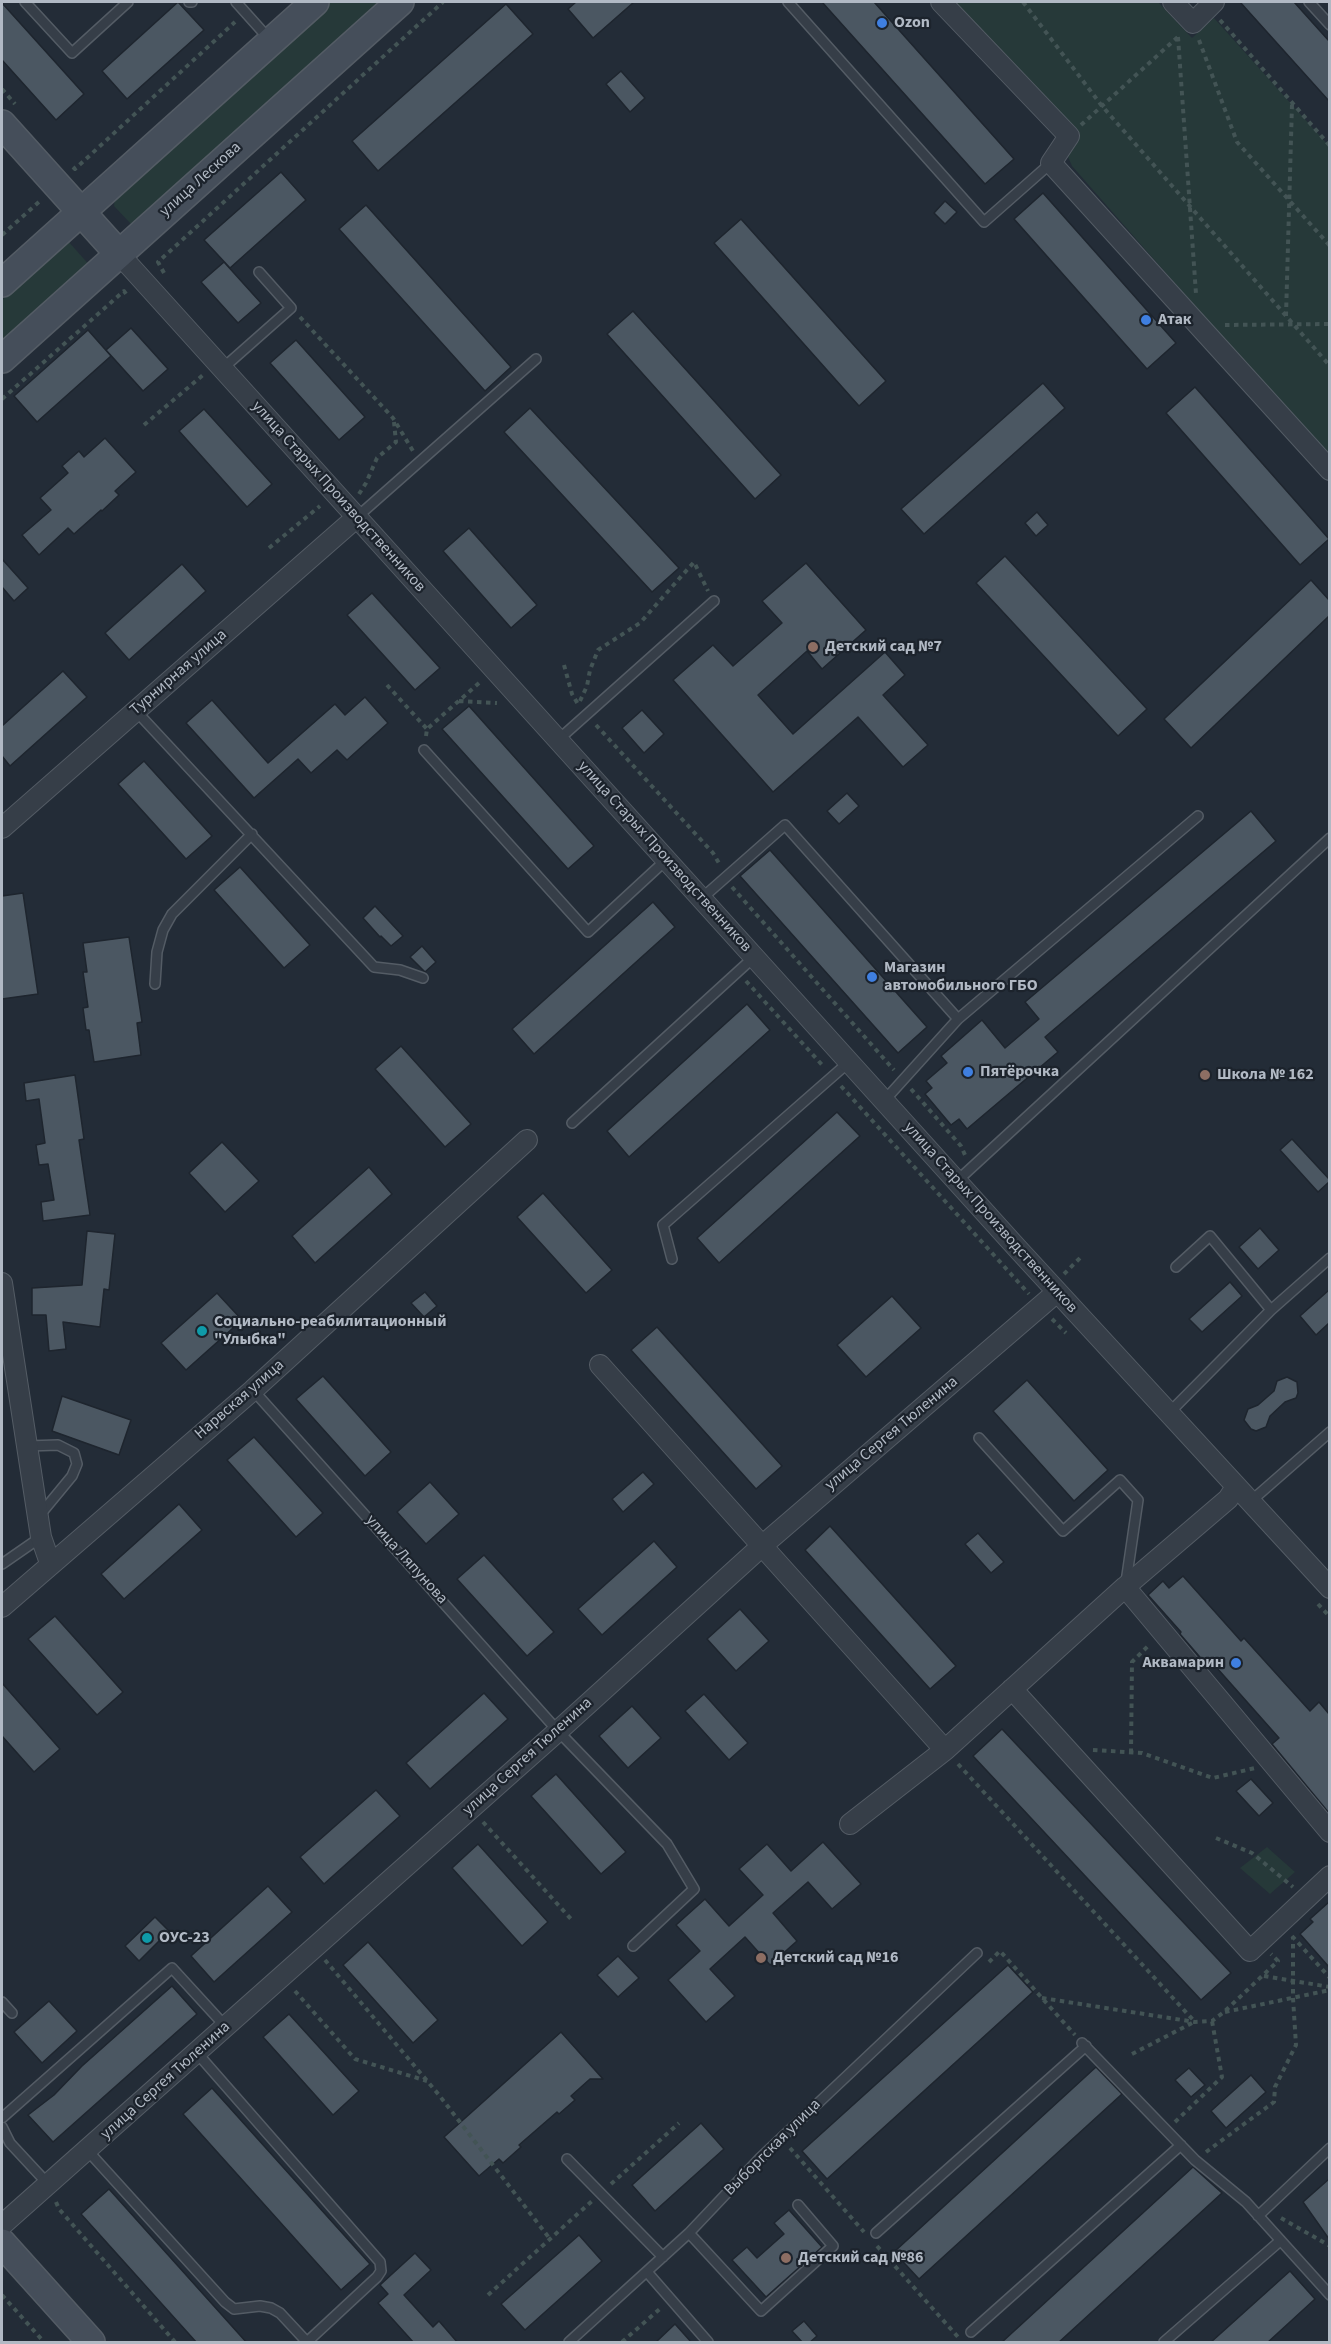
<!DOCTYPE html>
<html>
<head>
<meta charset="utf-8">
<style>
  body { margin:0 }
  #map { position:relative; width:1331px; height:2344px; overflow:hidden; background:#232c37; font-family:"Source Sans 3",sans-serif }
  canvas { display:block }
  .frame { position:absolute; inset:0; border:3px solid #b1b9c4; pointer-events:none }
</style>
</head>
<body>
<div id="map">
<canvas width="1331" height="2344"></canvas>
<div class="frame"></div>
</div>
<script>
const ctx = document.querySelector('canvas').getContext('2d');
ctx.lineJoin = 'round';
function fill(path, color) { ctx.fillStyle = color; ctx.fill(path, 'evenodd'); }
const poly = rows => new Path2D(rows.map(r => 'M' + r).join(''));
function trace(path, color, width, dash) { ctx.strokeStyle = color; ctx.lineWidth = width; ctx.lineCap = dash ? 'butt' : 'round'; ctx.setLineDash(dash || []); ctx.stroke(path); }
function label(font, color, halo, rows, align = 'center') {
  ctx.font = font + ' "Source Sans 3",sans-serif'; ctx.lineWidth = 4.5; ctx.setLineDash([]); ctx.textBaseline = 'middle'; ctx.strokeStyle = halo; ctx.fillStyle = color; for (const [text, x, y, turn = 0] of rows) {
    ctx.save(); ctx.translate(x, y); ctx.rotate((+turn || 0) * Math.PI / 180); ctx.textAlign = isNaN(turn) ? turn : align; if (halo) ctx.strokeText(text, 0, 0); ctx.fillText(text, 0, 0); ctx.restore();
  }
}
fill(poly([
  [330,2,384,2,138,224,131,224,114,206,115,197],
  [946,2,1158,2,1192,38,1214,18,1329,146,1329,459,1072,166,1068,157,1069,148],
  [68,241,92,268,2,349,2,300],
  [1267,1847,1295,1872,1270,1894,1240,1868]
]), '#263939');
const building = poly([
  [178,2,204,30,127,99,102,71,178,2],
  [576,2,634,2,593,38,568,9,576,2],
  [822,2,874,2,1014,159,985,184,822,2],
  [1240,2,1294,2,1329,41,1329,101,1240,2],
  [2,3,84,94,56,120,2,60,2,3],
  [506,4,533,34,378,171,352,141,506,4],
  [621,71,645,98,630,112,606,84,621,71],
  [281,172,306,200,230,268,204,240,281,172],
  [1043,193,1176,343,1147,369,1014,219,1043,193],
  [945,201,957,212,945,224,934,213,945,201],
  [366,205,511,367,485,391,339,229,366,205],
  [741,219,886,381,859,406,714,243,741,219],
  [224,262,261,303,238,323,201,282,224,262],
  [633,311,781,475,755,499,607,334,633,311],
  [131,328,168,369,143,391,106,350,131,328],
  [88,330,111,356,37,422,14,396,88,330],
  [296,340,365,417,339,440,270,363,296,340],
  [1043,383,1065,408,924,534,901,509,1043,383],
  [1195,387,1329,539,1300,565,1166,413,1195,387],
  [530,408,679,568,652,592,504,432,530,408],
  [204,409,272,484,247,507,179,431,204,409],
  [105,438,136,472,115,491,119,495,102,511,101,510,74,534,68,528,39,555,22,535,51,510,40,498,68,473,62,466,79,451,84,457,105,438],
  [1037,512,1048,525,1036,536,1025,523,1037,512],
  [469,528,537,605,511,628,443,551,469,528],
  [1005,556,1147,709,1118,736,976,583,1005,556],
  [2,559,28,588,14,601,2,587,2,559],
  [806,563,866,630,822,669,807,651,758,695,793,734,885,652,905,675,883,695,928,745,903,767,858,717,773,792,673,680,713,645,733,666,782,623,762,601,806,563],
  [182,564,206,591,129,660,105,633,182,564],
  [1311,580,1329,600,1329,616,1191,748,1164,719,1311,580],
  [372,593,440,668,415,690,347,615,372,593],
  [63,671,87,697,10,766,2,756,2,726,63,671],
  [365,697,388,723,347,760,337,750,311,773,298,759,254,798,186,723,212,700,268,763,335,704,345,715,365,697],
  [469,706,594,846,568,869,442,729,469,706],
  [642,710,664,734,644,753,622,728,642,710],
  [144,761,212,836,186,859,118,784,144,761],
  [847,793,859,806,839,824,827,811,847,793],
  [1251,811,1276,841,1045,1037,1058,1052,967,1129,959,1119,951,1125,925,1094,932,1088,926,1081,947,1063,941,1056,982,1020,1005,1048,1039,1019,1025,1002,1251,811],
  [770,850,927,1027,898,1053,740,876,770,850],
  [240,867,310,945,284,968,214,890,240,867],
  [23,893,38,994,2,999,2,896,23,893],
  [653,902,675,927,534,1054,512,1029,653,902],
  [375,906,403,936,391,946,381,936,380,937,363,918,375,906],
  [129,937,142,1022,137,1023,141,1055,94,1062,89,1030,86,1030,83,1008,88,1007,83,972,87,972,83,943,129,937],
  [422,946,436,962,425,972,410,957,422,946],
  [747,1004,770,1030,629,1157,607,1131,747,1004],
  [401,1046,471,1124,445,1147,375,1069,401,1046],
  [75,1075,84,1139,79,1140,90,1215,43,1221,41,1202,54,1200,48,1164,39,1165,36,1145,45,1143,39,1099,26,1101,24,1083,75,1075],
  [837,1112,860,1136,719,1263,697,1238,837,1112],
  [1292,1139,1329,1179,1329,1182,1318,1192,1280,1150,1292,1139],
  [222,1142,259,1181,225,1212,189,1173,222,1142],
  [369,1167,392,1194,315,1263,292,1236,369,1167],
  [543,1193,612,1270,586,1293,517,1217,543,1193],
  [1260,1228,1279,1250,1258,1269,1239,1247,1260,1228],
  [87,1231,115,1234,109,1290,104,1289,100,1327,63,1322,66,1349,49,1351,46,1315,32,1315,32,1288,82,1285,87,1231],
  [1230,1282,1242,1296,1202,1332,1189,1319,1230,1282],
  [1329,1290,1329,1323,1316,1335,1300,1316,1329,1290],
  [425,1292,437,1306,424,1317,411,1303,425,1292],
  [217,1293,242,1320,186,1370,161,1343,217,1293],
  [892,1296,921,1328,866,1377,837,1345,892,1296],
  [657,1327,782,1466,756,1489,631,1350,657,1327],
  [323,1376,391,1452,365,1476,296,1399,323,1376],
  [1287,1377,1297,1382,1298,1393,1296,1398,1285,1402,1270,1416,1266,1427,1256,1431,1251,1429,1244,1420,1248,1409,1258,1405,1274,1391,1277,1381,1287,1377],
  [1027,1380,1108,1470,1074,1501,993,1411,1027,1380],
  [62,1396,131,1420,119,1455,52,1431,62,1396],
  [254,1437,323,1513,296,1537,227,1460,254,1437],
  [643,1472,654,1484,623,1512,612,1499,643,1472],
  [430,1482,459,1514,426,1544,397,1512,430,1482],
  [179,1504,202,1530,124,1599,101,1574,179,1504],
  [830,1526,956,1666,930,1689,805,1550,830,1526],
  [978,1533,1004,1562,991,1573,965,1544,978,1533],
  [654,1541,677,1567,602,1635,578,1609,654,1541],
  [484,1555,554,1632,527,1656,457,1579,484,1555],
  [1183,1576,1241,1641,1244,1638,1310,1711,1319,1702,1329,1714,1329,1813,1272,1744,1279,1738,1209,1659,1205,1663,1180,1634,1181,1632,1148,1595,1163,1581,1169,1588,1183,1576],
  [740,1609,769,1641,736,1671,707,1639,740,1609],
  [55,1616,123,1692,97,1715,28,1639,55,1616],
  [2,1683,60,1749,34,1772,2,1736,2,1683],
  [484,1693,508,1719,430,1789,406,1763,484,1693],
  [704,1694,748,1743,729,1760,685,1711,704,1694],
  [632,1706,661,1738,628,1768,599,1736,632,1706],
  [1002,1729,1231,1973,1201,2000,973,1756,1002,1729],
  [556,1774,626,1852,601,1874,531,1796,556,1774],
  [1251,1779,1273,1803,1259,1816,1236,1791,1251,1779],
  [376,1790,400,1816,324,1884,300,1857,376,1790],
  [823,1842,861,1884,832,1909,808,1882,773,1913,797,1941,770,1965,745,1937,710,1969,735,1996,706,2022,668,1980,700,1951,676,1925,705,1899,729,1926,763,1895,739,1869,767,1844,791,1871,823,1842],
  [478,1844,548,1922,522,1946,452,1868,478,1844],
  [268,1886,292,1912,214,1982,191,1956,268,1886],
  [1329,1902,1329,1967,1300,1934,1313,1922,1310,1919,1329,1902],
  [155,1917,169,1931,139,1961,125,1946,155,1917],
  [368,1942,438,2020,413,2043,343,1965,368,1942],
  [618,1956,639,1978,618,1997,597,1975,618,1956],
  [1008,1965,1033,1992,827,2179,802,2151,1008,1965],
  [172,1986,197,2014,53,2142,28,2115,54,2095,82,2066,172,1986],
  [49,2001,77,2031,42,2063,14,2032,49,2001],
  [289,2014,359,2091,333,2115,263,2037,289,2014],
  [561,2032,603,2079,590,2079,571,2096,575,2100,559,2114,557,2112,519,2145,521,2147,503,2163,499,2159,479,2176,444,2137,561,2032],
  [1096,2067,1122,2094,919,2279,894,2252,1096,2067],
  [1189,2068,1205,2085,1191,2097,1175,2080,1189,2068],
  [1251,2075,1266,2092,1226,2128,1211,2111,1251,2075],
  [212,2088,370,2264,341,2290,183,2114,212,2088],
  [701,2123,724,2149,655,2211,632,2185,701,2123],
  [1193,2167,1222,2193,1058,2343,1001,2343,1193,2167],
  [1329,2179,1329,2239,1303,2202,1329,2179],
  [109,2189,247,2343,197,2343,81,2214,109,2189],
  [789,2210,822,2247,766,2297,732,2260,747,2247,757,2258,784,2234,774,2223,789,2210],
  [579,2235,602,2261,525,2330,501,2304,579,2235],
  [415,2253,431,2270,404,2295,433,2327,439,2321,458,2343,414,2343,378,2303,388,2294,380,2285,415,2253],
  [1290,2271,1315,2299,1267,2343,1210,2343,1290,2271],
  [804,2321,817,2336,809,2343,803,2343,792,2331,804,2321],
  [675,2324,692,2343,655,2343,675,2324]
]);
fill(building, '#4b5762');
trace(building, '#1e252e', 1.5);
const lane = poly([
  [25,2,72,53,128,2],
  [189,2,192,2],
  [236,2,270,40],
  [788,2,984,222,1051,163],
  [1309,2,1330,25],
  [222,369,291,308,259,272],
  [357,517,536,359],
  [136,711,374,967,400,970,423,978],
  [558,740,714,601],
  [424,750,588,932,666,860],
  [701,899,785,825,958,1019],
  [155,984,157,952,163,930,172,914,252,834],
  [884,1101,958,1019,1198,816],
  [572,1123,754,957],
  [957,1181,1330,838],
  [672,1259,663,1225,849,1062],
  [1176,1267,1210,1236,1271,1310],
  [253,1390,558,1731,667,1844,694,1889,633,1946],
  [1169,1413,1271,1310,1330,1258],
  [979,1438,1063,1531,1120,1480,1138,1500,1126,1582],
  [27,1446,58,1445,74,1453,77,1464,72,1476,39,1516],
  [1250,1502,1330,1432],
  [2,1564,41,1537],
  [2,2002,12,2013],
  [1082,2043,1195,2160,1246,2202,1330,2295],
  [197,2053,380,2262,381,2271,377,2277,307,2342],
  [2,2118,172,1968,226,2027],
  [2,2127,10,2143,48,2184],
  [88,2151,225,2302,234,2309,260,2306,271,2308,280,2313,307,2342],
  [567,2159,663,2257],
  [1258,2216,1330,2148],
  [689,2233,761,2311,833,2246,798,2205],
  [876,2233,1086,2046],
  [647,2272,708,2342],
  [971,2332,1181,2145],
  [569,2342,689,2233,760,2158,977,1953],
  [1164,2342,1280,2241]
]);
const street = poly([
  [941,2,1069,136,1051,163,1330,470],
  [1173,2,1193,23,1214,2],
  [119,254,1017,1248,1330,1588],
  [2,828,357,517],
  [2,1283,41,1537,50,1563],
  [600,1365,945,1750],
  [1125,1587,1330,1832],
  [2,1607,253,1390,527,1140],
  [1012,1689,1250,1951,1330,1876],
  [850,1824,945,1750,1125,1587,1228,1499,1236,1487],
  [2,2225,558,1731,763,1545,1057,1292]
]);
const secondary = poly([
  [2,124,119,254],
  [2,283,315,2],
  [2,359,400,2],
  [2,2243,91,2342]
]);
trace(lane, '#545c65', 12);
trace(street, '#545c65', 22);
trace(secondary, '#545c65', 30);
trace(poly([
  [1023,2,1102,106,1330,366],
  [1220,20,1330,146],
  [1178,37,1196,294],
  [1199,40,1237,142,1330,246],
  [2,89,15,104],
  [1081,125,1180,35],
  [73,167,75,169,235,22],
  [2,235,41,200],
  [164,273,158,262,443,2],
  [1286,316,1292,104],
  [300,317,393,418,413,451],
  [1225,325,1330,324],
  [2,399,124,291,126,294],
  [144,425,203,375],
  [359,494,366,483,377,458,396,442,394,422],
  [269,548,320,506],
  [564,665,572,694,579,706],
  [387,685,427,729],
  [459,701,497,703],
  [580,701,587,686,590,670,598,650,640,623,694,562,708,591],
  [596,725,713,853,720,865],
  [426,736,427,729,479,683],
  [732,887,894,1070],
  [746,981,824,1067],
  [841,1086,1029,1294],
  [911,1089,961,1146,965,1155],
  [1064,1274,1083,1255],
  [1052,1319,1066,1333],
  [1318,1604,1330,1617],
  [1093,1750,1142,1753,1213,1778,1255,1768],
  [1131,1753,1132,1662,1150,1644],
  [958,1764,1195,2022],
  [483,1822,571,1919],
  [1216,1838,1252,1853,1293,1887],
  [1292,1936,1330,1978],
  [325,1960,439,2095,550,2239],
  [989,1962,1000,1951,1075,2035],
  [1264,1976,1330,1987],
  [295,1991,355,2059,427,2081],
  [1042,1998,1195,2022,1212,2021,1224,2012,1278,1961,1271,1954],
  [1225,2012,1330,1990],
  [1132,2054,1194,2022],
  [1175,2122,1222,2077,1212,2021],
  [790,2148,864,2232],
  [1206,2152,1274,2102,1275,2087,1296,2045,1293,1998,1293,1938],
  [611,2184,679,2123],
  [56,2202,59,2209,175,2342],
  [1281,2218,1330,2246],
  [877,2246,958,2337],
  [2,2295,44,2342],
  [488,2295,592,2201],
  [622,2342,662,2307]
]), '#435455', 4, [4.5, 4.5]);
trace(lane, '#363e48', 9);
trace(street, '#363e48', 20);
trace(secondary, '#454e5a', 27);
for (const [x, y, r, color] of [
  [882,23,6,"#3f7fe0"],
  [1146,320,6,"#3f7fe0"],
  [813,647,6,"#8d6e63"],
  [872,977,6,"#3f7fe0"],
  [968,1072,6,"#3f7fe0"],
  [1205,1075,6,"#8d6e63"],
  [202,1331,6,"#0f9aa8"],
  [1236,1663,6,"#3f7fe0"],
  [147,1938,6,"#0f9aa8"],
  [761,1958,6,"#8d6e63"],
  [786,2258,6,"#8d6e63"]
]) { const dot = new Path2D(); dot.arc(x, y, r, 0, 2 * Math.PI); ctx.fillStyle = color; ctx.fill(dot); trace(dot, '#1c232c', 2); }
label('bold 16px', '#b1b9c4', '#1c232c', [
  ["Ozon",894,23],
  ["Атак",1158,320],
  ["Детский сад №7",825,647],
  ["Магазин",884,968],
  ["автомобильного ГБО",884,986],
  ["Пятёрочка",980,1072],
  ["Школа № 162",1217,1075],
  ["Социально-реабилитационный",214,1322],
  ["\"Улыбка\"",214,1340],
  ["Аквамарин",1224,1663,"right"],
  ["ОУС-23",159,1938],
  ["Детский сад №16",773,1958],
  ["Детский сад №86",798,2258]
], 'left');
label('16px', '#b1b9c4', '#1c232c', [
  ["улица Лескова",201,180,-42],
  ["улица Старых Производственников",338,497,48],
  ["Турнирная улица",179,673,-41],
  ["улица Старых Производственников",664,857,48],
  ["улица Старых Производственников",990,1218,48],
  ["Нарвская улица",240,1400,-41],
  ["улица Сергея Тюленина",892,1434,-40],
  ["улица Ляпунова",406,1560,48],
  ["улица Сергея Тюленина",528,1757,-42],
  ["улица Сергея Тюленина",166,2081,-42],
  ["Выборгская улица",773,2148,-45]
]);
</script>
</body>
</html>
